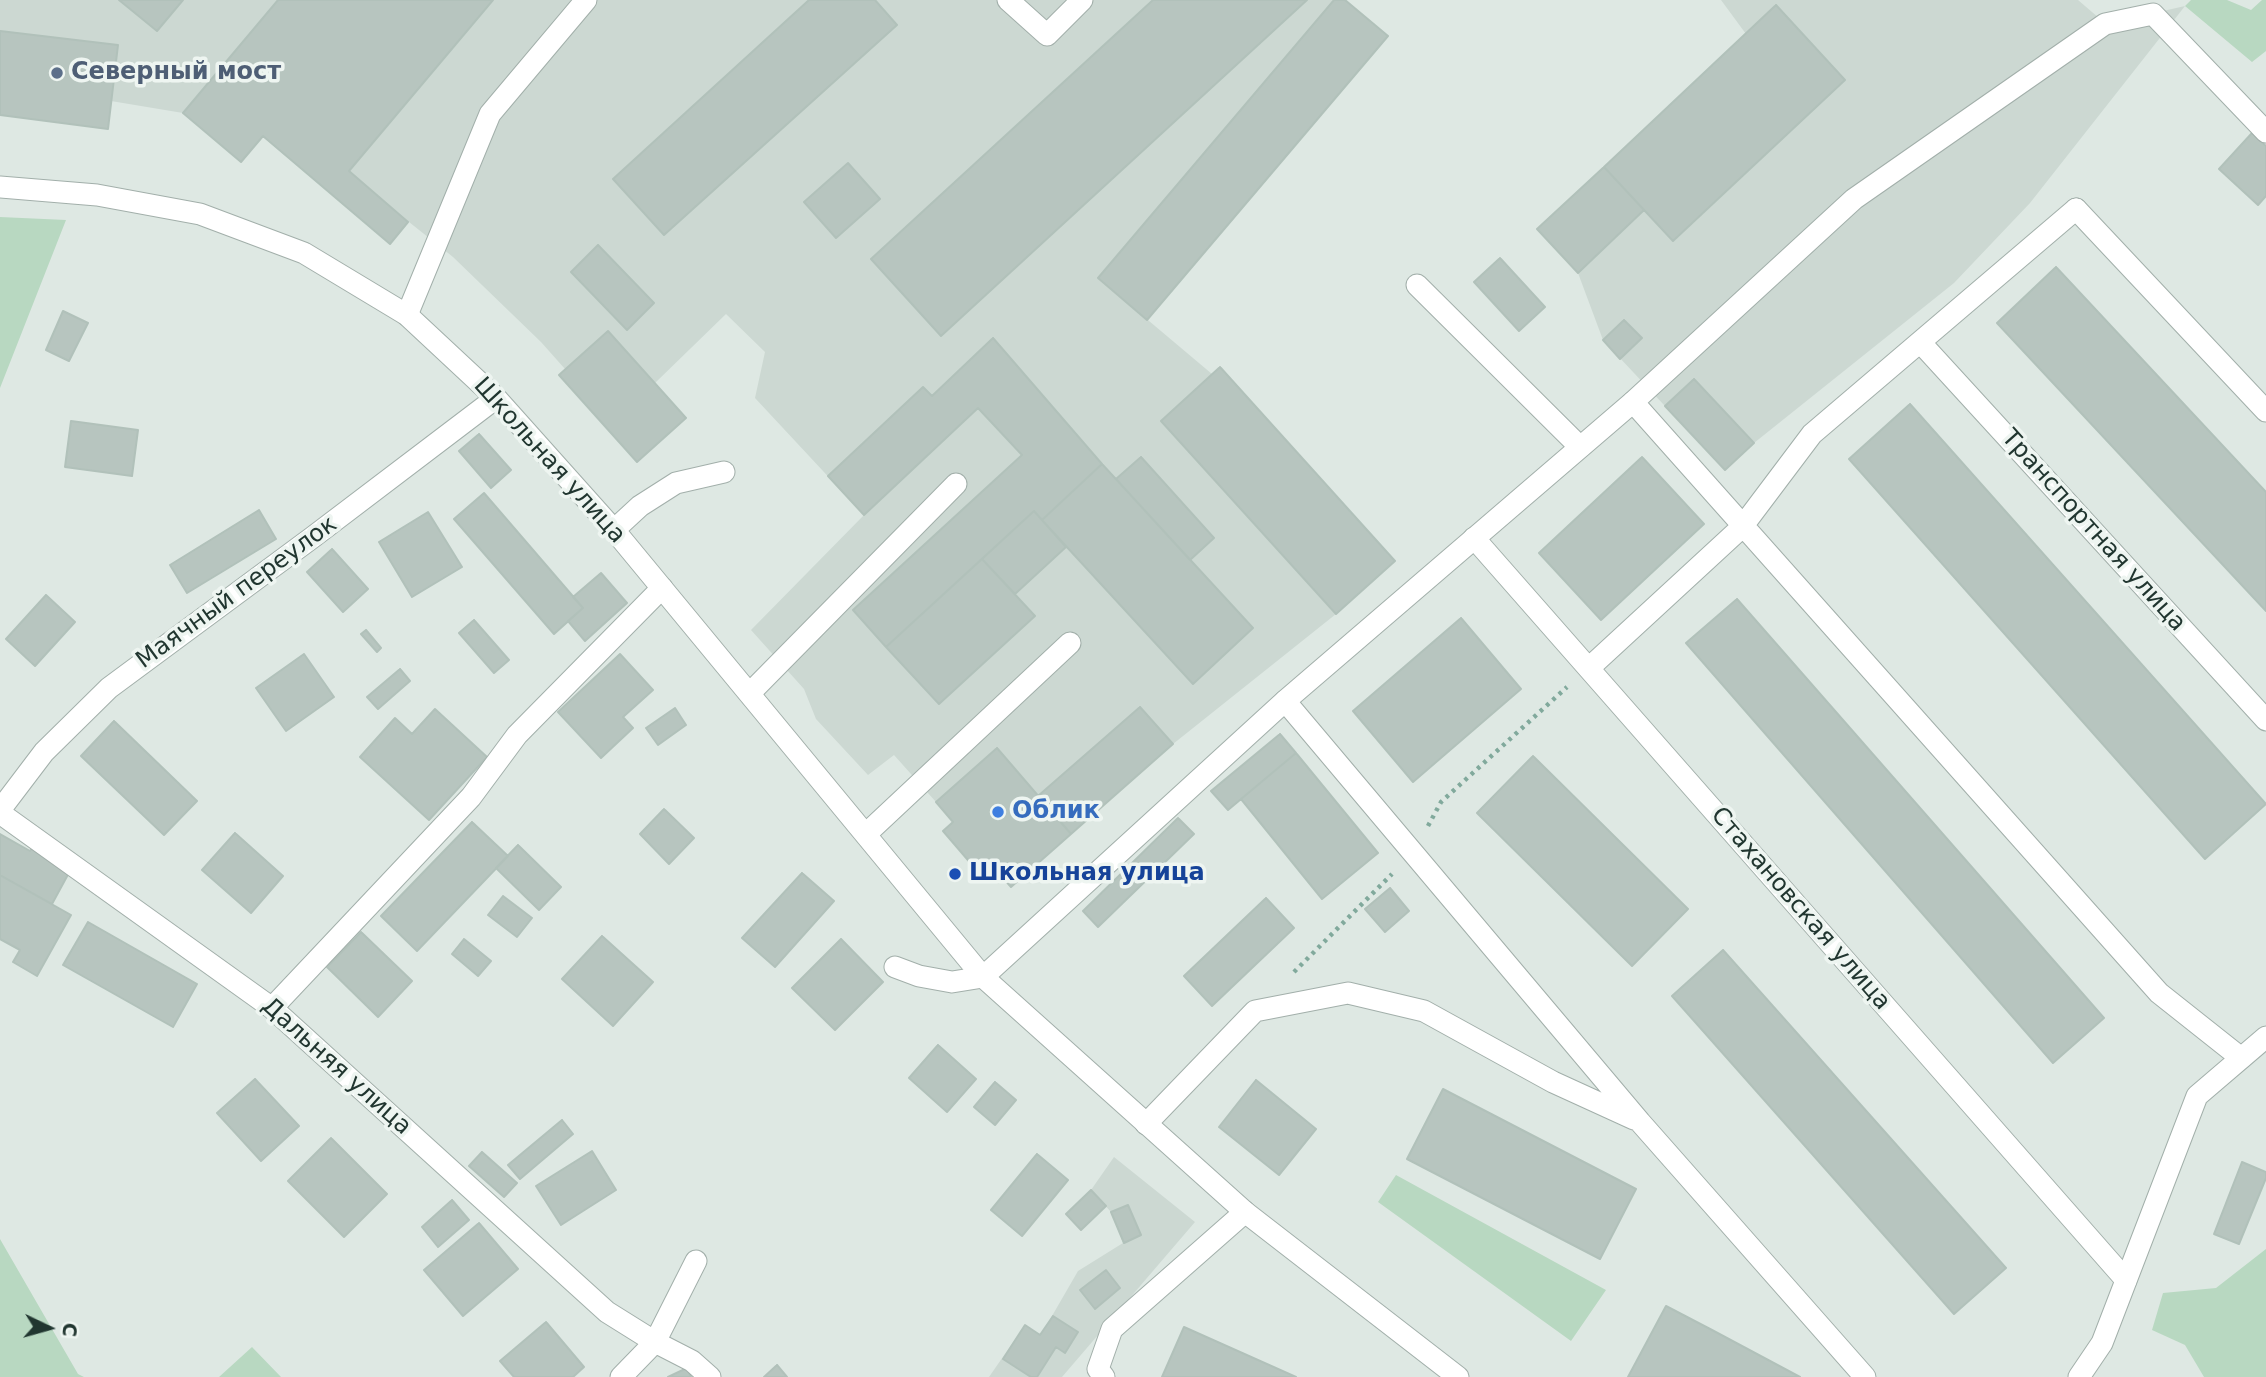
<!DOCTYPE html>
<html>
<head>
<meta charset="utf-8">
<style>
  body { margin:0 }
  #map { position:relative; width:2266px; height:1377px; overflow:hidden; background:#dee8e3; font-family:"DejaVu Sans",sans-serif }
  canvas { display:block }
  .north { position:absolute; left:14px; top:1293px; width:70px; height:70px; -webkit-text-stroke:5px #eef5f1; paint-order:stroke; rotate:95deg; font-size:19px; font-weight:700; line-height:28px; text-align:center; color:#213630 }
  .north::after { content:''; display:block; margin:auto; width:24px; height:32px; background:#213630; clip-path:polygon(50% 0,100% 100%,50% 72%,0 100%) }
</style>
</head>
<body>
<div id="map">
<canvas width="2266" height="1377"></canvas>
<div class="north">С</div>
</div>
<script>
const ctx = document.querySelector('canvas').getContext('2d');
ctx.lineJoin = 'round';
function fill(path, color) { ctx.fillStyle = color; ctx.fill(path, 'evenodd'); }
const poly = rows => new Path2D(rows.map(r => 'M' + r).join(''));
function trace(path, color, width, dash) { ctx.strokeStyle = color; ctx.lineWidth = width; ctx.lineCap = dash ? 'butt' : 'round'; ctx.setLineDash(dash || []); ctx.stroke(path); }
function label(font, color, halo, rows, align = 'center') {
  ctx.font = font + ' "DejaVu Sans",sans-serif'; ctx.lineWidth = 7; ctx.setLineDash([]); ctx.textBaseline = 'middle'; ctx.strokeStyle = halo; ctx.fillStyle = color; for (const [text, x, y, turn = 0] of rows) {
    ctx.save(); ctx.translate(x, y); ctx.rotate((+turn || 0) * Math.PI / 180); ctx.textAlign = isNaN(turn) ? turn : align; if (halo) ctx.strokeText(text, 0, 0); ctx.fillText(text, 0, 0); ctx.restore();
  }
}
fill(poly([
  [0,0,1334,0,1098,278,1212,374,1162,421,1336,614,1173,744,1071,834,997,749,936,802,894,755,868,775,816,719,804,689,751,630,864,515,755,398,765,352,726,314,655,383,686,418,637,462,559,375,565,369,541,342,453,257,409,222,390,244,263,137,241,162,183,113,111,101,118,45,0,31],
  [1721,0,2078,0,2106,24,2185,6,2030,203,1954,283,1754,443,1725,470,1603,340,1578,273,1644,210,1674,241,1845,80,1777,6,1746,34],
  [1114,1157,1195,1222,1062,1377,989,1377,1025,1325,1041,1335,1078,1271,1123,1243,1111,1212,1091,1190]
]), '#ccd8d2');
fill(poly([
  [2191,0,2227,0,2251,10,2262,0,2266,0,2266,51,2252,62,2185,6],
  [0,217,66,220,0,388],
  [1396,1175,1606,1290,1571,1341,1378,1202],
  [0,1239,78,1374,84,1377,0,1377],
  [2266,1249,2266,1377,2204,1377,2185,1345,2152,1330,2163,1293,2216,1288],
  [252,1347,281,1377,219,1377]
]), '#b8d8c1');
const building = poly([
  [119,0,183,0,157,31,119,0],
  [278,0,493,0,349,171,408,222,390,244,263,136,241,162,183,113,278,0],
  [809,0,875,0,897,25,664,235,613,179,809,0],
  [1153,0,1307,0,941,336,871,259,1153,0],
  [1334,0,1345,0,1388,36,1147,320,1098,278,1334,0],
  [1776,5,1845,80,1673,241,1604,167,1776,5],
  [0,31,118,45,108,129,0,115,0,31],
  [2252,133,2266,146,2266,196,2258,205,2219,169,2252,133],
  [848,163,880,199,836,238,804,202,848,163],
  [1604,167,1644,210,1578,273,1537,229,1604,167],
  [598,245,654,303,627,330,571,272,598,245],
  [1500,258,1545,307,1519,331,1474,282,1500,258],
  [2056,267,2266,492,2266,611,1997,323,2056,267],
  [63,311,88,323,69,361,46,350,63,311],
  [1624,320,1642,338,1620,359,1603,340,1624,320],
  [608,331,686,418,637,462,559,375,608,331],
  [993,338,1102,464,1042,520,1034,511,886,647,853,610,1022,455,978,408,864,515,828,476,923,387,932,396,993,338],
  [1220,367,1395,561,1336,614,1161,421,1220,367],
  [1694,379,1754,443,1725,470,1665,406,1694,379],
  [1910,404,2266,804,2205,859,1849,459,1910,404],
  [71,421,138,430,132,476,65,467,71,421],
  [479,434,511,470,491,488,459,451,479,434],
  [1141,457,1214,538,1190,560,1116,479,1141,457],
  [1642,457,1704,524,1601,620,1539,553,1642,457],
  [1102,464,1253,628,1193,684,1042,520,1102,464],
  [484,493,583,608,554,634,454,519,484,493],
  [259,510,276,539,187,593,170,565,259,510],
  [1034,511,1066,547,1015,594,982,559,1034,511],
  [428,512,462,567,412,597,379,542,428,512],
  [332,549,368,589,343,612,307,572,332,549],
  [982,559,1035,616,939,704,886,647,982,559],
  [601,573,627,603,585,641,568,621,583,608,573,597,601,573],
  [46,595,75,622,35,666,6,639,46,595],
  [1737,599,2104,1018,2053,1063,1686,643,1737,599],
  [1461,618,1521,689,1413,782,1353,711,1461,618],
  [474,620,509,660,494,673,459,633,474,620],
  [366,630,381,648,377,652,361,634,366,630],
  [304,654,334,697,286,731,256,688,304,654],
  [620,654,653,690,623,717,633,728,601,758,558,712,620,654],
  [400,669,410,681,378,709,367,697,400,669],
  [1140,707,1173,744,1071,834,1038,796,1140,707],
  [675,708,686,725,658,745,646,728,675,708],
  [435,709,487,757,429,820,360,757,395,718,412,734,435,709],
  [114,721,197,801,164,835,81,756,114,721],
  [1280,734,1296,753,1228,810,1211,791,1280,734],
  [997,748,1071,834,1011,887,996,870,985,880,943,831,953,822,936,802,997,748],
  [1296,753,1378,853,1322,899,1241,799,1296,753],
  [1533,756,1688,909,1632,966,1477,813,1533,756],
  [664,809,694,838,669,864,640,834,664,809],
  [1178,818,1194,834,1098,927,1083,911,1178,818],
  [472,822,508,856,417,951,381,916,472,822],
  [235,833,283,876,251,913,202,870,235,833],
  [0,834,30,851,33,847,71,869,52,904,0,875,0,834],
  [518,845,561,887,539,910,496,868,518,845],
  [802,873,834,901,775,967,742,938,802,873],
  [0,875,71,915,37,976,13,962,20,950,0,939,0,875],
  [1390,888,1409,911,1385,932,1365,909,1390,888],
  [503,896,532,918,517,937,488,915,503,896],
  [1266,898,1294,928,1212,1006,1184,976,1266,898],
  [88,922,197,984,173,1027,63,965,88,922],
  [361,932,412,981,378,1017,327,967,361,932],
  [602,936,653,982,613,1026,562,979,602,936],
  [464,939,491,961,478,976,452,954,464,939],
  [841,939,883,982,835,1030,792,988,841,939],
  [1723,950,2006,1268,1954,1314,1672,996,1723,950],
  [938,1045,976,1079,947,1112,909,1078,938,1045],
  [255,1079,299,1126,261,1161,217,1113,255,1079],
  [1256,1080,1316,1129,1279,1175,1219,1127,1256,1080],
  [995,1082,1016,1100,995,1125,974,1107,995,1082],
  [1443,1089,1636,1189,1600,1259,1407,1159,1443,1089],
  [562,1120,573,1134,520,1179,508,1165,562,1120],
  [331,1138,387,1194,344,1237,288,1181,331,1138],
  [592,1151,616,1190,561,1225,536,1186,592,1151],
  [482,1152,517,1183,504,1197,469,1166,482,1152],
  [1037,1154,1068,1180,1022,1236,991,1210,1037,1154],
  [2242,1162,2266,1172,2266,1178,2239,1244,2214,1234,2242,1162],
  [1091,1190,1106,1206,1081,1230,1066,1214,1091,1190],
  [452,1200,469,1220,438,1247,422,1227,452,1200],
  [1128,1205,1141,1235,1124,1243,1111,1212,1128,1205],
  [479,1223,518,1269,463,1316,424,1270,479,1223],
  [1106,1270,1120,1288,1095,1309,1080,1290,1106,1270],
  [1666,1306,1712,1330,1800,1377,1628,1377,1666,1306],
  [1053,1316,1078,1332,1065,1353,1056,1347,1037,1377,1031,1377,1003,1359,1025,1325,1040,1335,1053,1316],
  [546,1322,584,1367,573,1377,514,1377,500,1361,546,1322],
  [1184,1327,1296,1377,1162,1377,1184,1327],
  [777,1365,787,1377,764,1377,777,1365],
  [687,1368,691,1377,668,1377,687,1368]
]);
fill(building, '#b7c5bf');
trace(building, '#b1c1ba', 2);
const service = poly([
  [1008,0,1047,35,1082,0],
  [1417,285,1580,447],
  [1920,342,2266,720],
  [614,530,640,506,676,483,724,472],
  [1474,538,2126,1280],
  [1589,668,1742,527,1812,434,2076,209],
  [750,693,956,484],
  [1285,701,1640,1122,1865,1377],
  [866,834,1070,643],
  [895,967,919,976,952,982,983,977],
  [2241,1058,2159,993,1633,402,1854,199,2105,24,2153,14,2266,132],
  [1146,1124,1255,1011,1348,993,1424,1011,1553,1082,1634,1119],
  [655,1342,692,1361,710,1377],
  [621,1377,655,1342,696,1261],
  [1104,1377,1098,1369,1112,1329,1245,1212]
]);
const minor = poly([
  [2076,209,2266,411],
  [407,315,490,114,586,0],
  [0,810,44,752,109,688,313,537,496,398],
  [0,813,272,1008,607,1312,655,1342],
  [983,977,1285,701,1633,402],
  [272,1008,471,797,517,735,662,588],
  [2079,1377,2102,1343,2197,1096,2266,1037]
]);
const tertiary = poly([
  [0,187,97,195,200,214,304,253,407,315,496,398,614,530,983,977,1245,1212,1458,1377]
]);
trace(service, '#a2afaa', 23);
trace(minor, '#a2afaa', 23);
trace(tertiary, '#a2afaa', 23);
trace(poly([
  [1428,826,1441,802,1567,687],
  [1294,972,1392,874]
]), '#81a99c', 4.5, [3.5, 5]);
trace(service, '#fff', 21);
trace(minor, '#fff', 21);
trace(tertiary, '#fff', 21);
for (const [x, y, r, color] of [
  [57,73,7,"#5c6f8a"],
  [998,812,7,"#3f7fe0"],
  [955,874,7,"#1a4fb4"]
]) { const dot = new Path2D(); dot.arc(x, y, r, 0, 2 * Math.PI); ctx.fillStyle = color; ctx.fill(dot); trace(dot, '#eef5f1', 2.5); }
label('bold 24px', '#4e5e75', '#eef5f1', [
  ["Северный мост",71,73]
], 'left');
label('24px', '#213630', '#eef5f1', [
  ["Школьная улица",549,461,48],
  ["Транспортная улица",2093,531,48],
  ["Маячный переулок",237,593,-36],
  ["Стахановская улица",1800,909,49],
  ["Дальняя улица",336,1067,42]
]);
label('bold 24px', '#366cbe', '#eef5f1', [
  ["Облик",1012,812]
], 'left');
label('bold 24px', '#164399', '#eef5f1', [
  ["Школьная улица",969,874]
], 'left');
</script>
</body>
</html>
